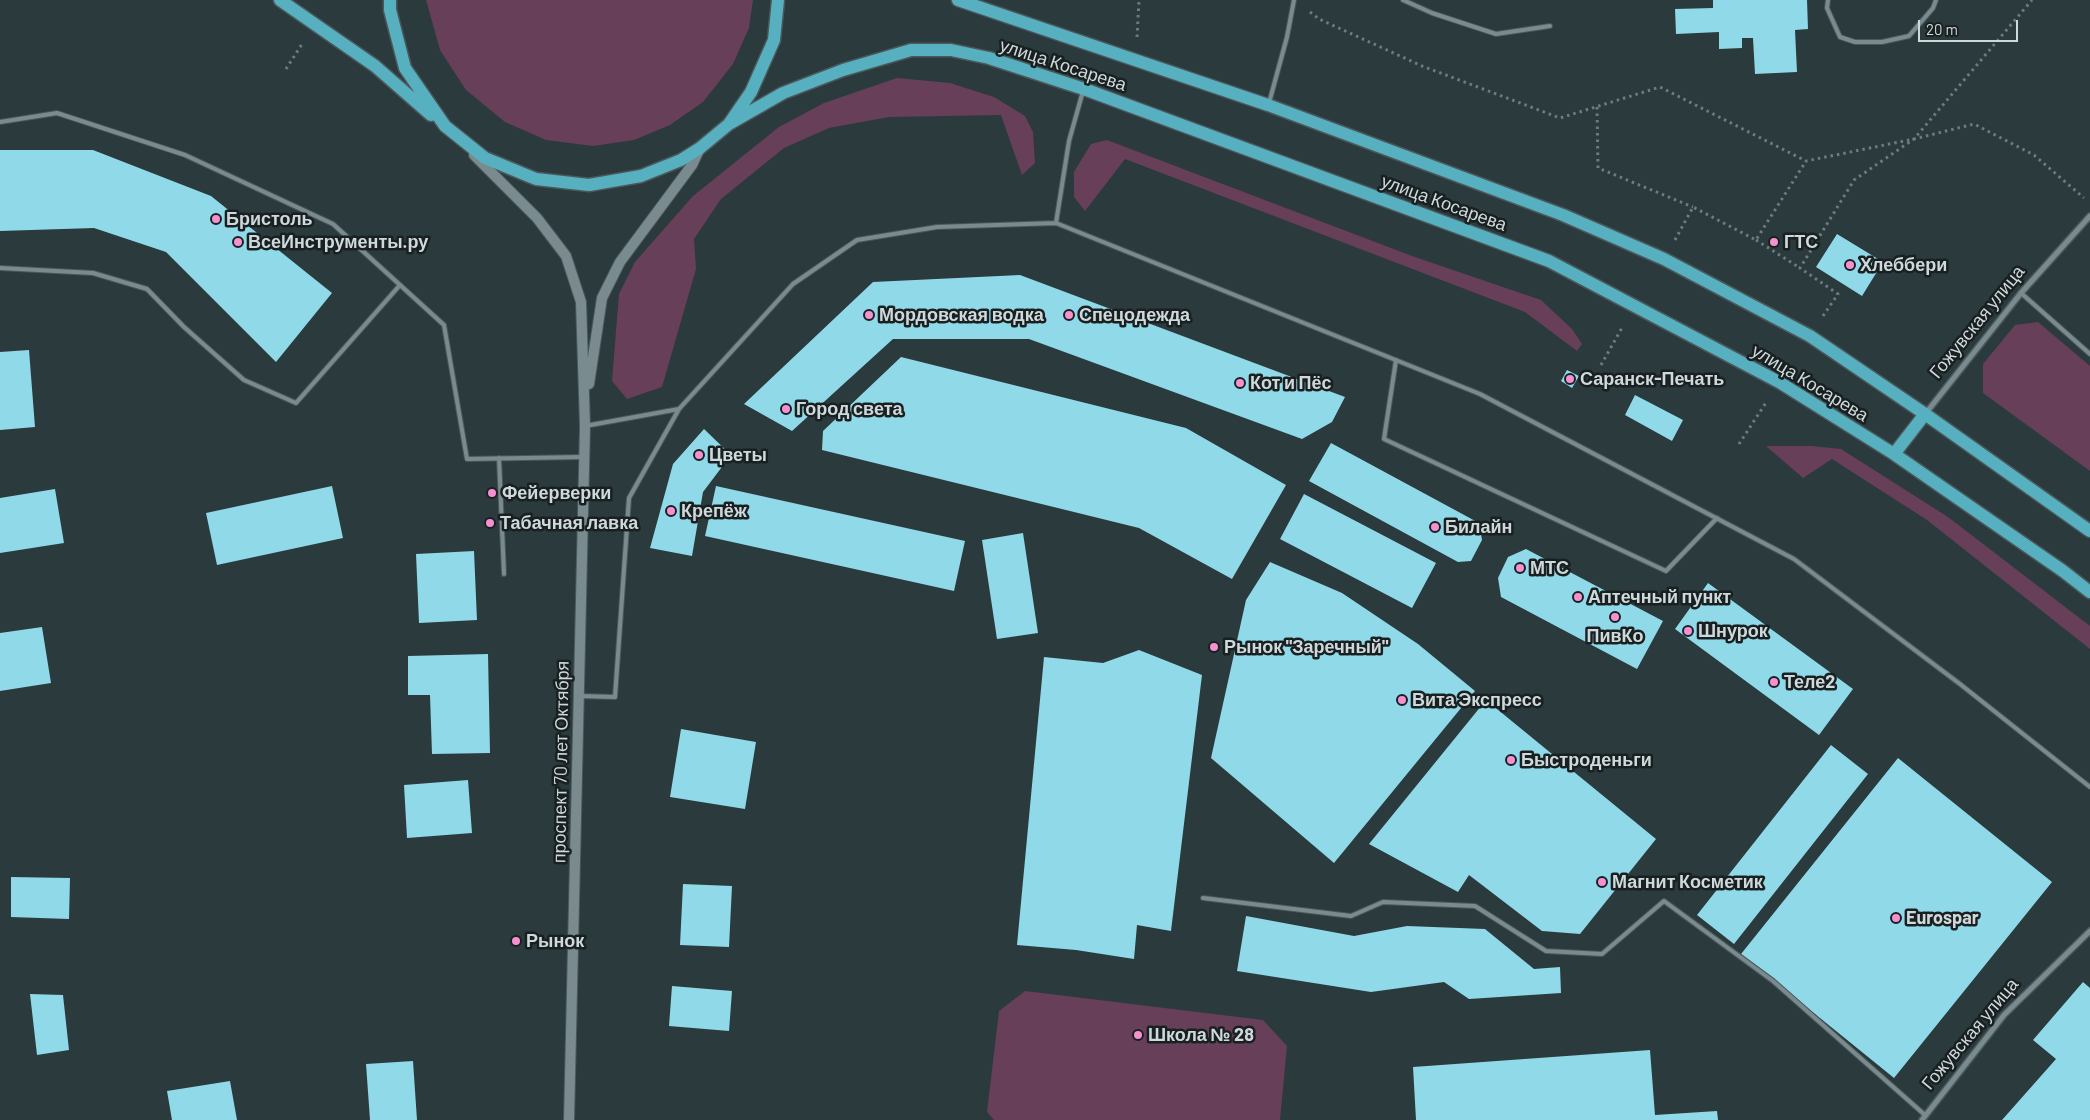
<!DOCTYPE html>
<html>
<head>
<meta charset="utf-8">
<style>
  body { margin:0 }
  #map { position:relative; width:2090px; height:1120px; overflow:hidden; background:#2b3a3d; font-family:Barlow,sans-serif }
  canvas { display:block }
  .scale { position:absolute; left:1918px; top:20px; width:100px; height:22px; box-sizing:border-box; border:2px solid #cfd8da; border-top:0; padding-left:6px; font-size:15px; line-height:18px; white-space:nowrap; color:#cfd8da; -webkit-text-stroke:4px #192021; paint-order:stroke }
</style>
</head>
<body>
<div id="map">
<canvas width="2090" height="1120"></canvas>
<div class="scale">20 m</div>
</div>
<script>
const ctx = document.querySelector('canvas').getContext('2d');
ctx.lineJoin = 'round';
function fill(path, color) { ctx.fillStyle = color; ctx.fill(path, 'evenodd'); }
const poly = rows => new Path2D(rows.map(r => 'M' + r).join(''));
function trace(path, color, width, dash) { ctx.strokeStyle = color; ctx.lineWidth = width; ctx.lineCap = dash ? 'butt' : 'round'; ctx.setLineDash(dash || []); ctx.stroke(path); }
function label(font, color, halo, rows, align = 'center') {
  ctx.font = font + ' Barlow,sans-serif'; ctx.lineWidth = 5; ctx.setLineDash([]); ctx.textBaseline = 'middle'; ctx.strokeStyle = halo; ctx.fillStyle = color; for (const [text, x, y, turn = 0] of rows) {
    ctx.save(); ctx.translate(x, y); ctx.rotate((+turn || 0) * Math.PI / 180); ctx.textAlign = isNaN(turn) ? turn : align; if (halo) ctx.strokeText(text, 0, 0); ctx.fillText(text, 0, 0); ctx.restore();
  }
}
fill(poly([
  [426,0,753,0,749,28,733,64,703,102,670,125,634,140,593,146,546,140,505,122,466,90,440,50],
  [897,78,950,83,994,97,1025,116,1033,132,1035,163,1022,175,1001,115,889,117,829,128,784,148,721,199,694,239,696,269,662,387,627,399,612,381,619,294,635,262,693,196,779,127,824,103],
  [1107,140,1412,256,1541,300,1572,329,1582,344,1577,351,1525,312,1125,159,1085,211,1074,197,1074,172,1091,144],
  [2038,322,2090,366,2090,471,1983,393,1983,364,2015,325],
  [1766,446,1812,446,1841,449,1948,517,2090,626,2090,649,1927,520,1832,459,1803,478],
  [1025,991,1263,1020,1287,1046,1280,1120,994,1120,987,1112,999,1011]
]), '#673f58');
fill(poly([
  [1713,0,1807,0,1808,29,1795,30,1797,72,1755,74,1753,38,1742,38,1742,48,1719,49,1719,32,1676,34,1675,9,1713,8],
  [0,150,93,150,211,196,332,293,276,362,166,252,94,228,0,231],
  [1837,234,1883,262,1862,296,1816,267],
  [1020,275,1345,397,1332,422,1302,439,1029,339,893,339,792,431,744,404,873,282],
  [29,350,35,427,0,430,0,352],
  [901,357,1186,428,1286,485,1232,579,1139,528,822,450,823,431],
  [1567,370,1579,376,1572,388,1561,381],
  [1635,395,1683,420,1672,441,1625,415],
  [704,429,731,455,703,492,692,556,650,548,673,464],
  [1331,443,1479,523,1482,540,1471,561,1458,562,1309,481],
  [332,486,343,538,217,565,206,513],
  [716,486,965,541,954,591,705,536],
  [55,489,64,543,0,553,0,498],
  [1304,494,1436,563,1412,608,1280,539],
  [1023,533,1038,633,997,639,982,540],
  [1526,549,1663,621,1637,669,1501,597,1498,578,1508,557],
  [474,551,477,620,419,623,416,554],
  [1270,562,1342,593,1418,644,1475,691,1334,863,1211,758,1246,600],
  [1708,583,1853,689,1819,735,1675,629],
  [42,627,51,683,0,691,0,633],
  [1139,650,1202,675,1171,931,1137,925,1134,959,1076,950,1017,945,1044,657,1103,663],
  [488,654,490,753,432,754,430,695,408,695,408,656],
  [1486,700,1656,839,1580,934,1542,931,1469,875,1458,892,1369,844],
  [681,729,756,742,745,809,670,797],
  [1831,745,1868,774,1734,944,1697,915],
  [1898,758,2052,882,1894,1078,1741,954],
  [468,780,472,833,407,838,404,785],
  [11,877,70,878,69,919,11,917],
  [683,884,732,886,729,947,680,945],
  [1246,916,1354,936,1407,926,1485,929,1534,969,1560,967,1561,993,1469,999,1444,982,1371,992,1237,971],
  [2083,982,2090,988,2090,1120,2002,1120,2056,1059,2033,1040],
  [672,986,732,991,729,1031,669,1026],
  [30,994,63,995,69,1050,37,1055],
  [1650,1050,1655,1115,1717,1111,1718,1120,1416,1120,1413,1067],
  [413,1061,417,1120,370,1120,366,1064],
  [230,1081,237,1120,172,1120,167,1091]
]), '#8fd9e9');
const lane = poly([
  [1403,0,1432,13,1496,34,1550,26],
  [1828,0,1827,8,1840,37,1855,42,1882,42,1909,36,1933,8,1936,0],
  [1269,103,1287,37,1294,0],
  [0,122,57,113,185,155,333,224,444,325,467,459,583,457],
  [1056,223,1069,141,1083,91],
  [0,268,93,273,147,289,184,327,244,380,296,403,400,285],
  [2021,293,2090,354],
  [1396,360,1384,439,1666,571,1717,518],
  [585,426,679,409,793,284,857,240,937,227,1056,223,1480,394,1794,559,1960,684,2090,787],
  [499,458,504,574],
  [580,696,615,697,629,498,679,409],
  [1203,898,1351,916,1383,902,1475,906,1546,951,1602,954,1664,901,1773,981,1925,1115]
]);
const street = poly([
  [1926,413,2021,293,2090,216],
  [1922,1120,2004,1015,2090,931]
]);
const secondary = poly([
  [474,155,537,218,566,256,581,302,585,426,569,1120],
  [589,384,602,298,620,262,692,165,700,148]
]);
const primary = poly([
  [280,0,375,66,431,115],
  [390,0,390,10,405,68,445,126,485,158,536,179,589,185,641,176,681,160,700,148,729,124,751,92,774,40,778,0],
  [958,0,1268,105,1563,215,1664,259,1810,336,1925,414,2090,531],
  [729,124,783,93,843,70,911,50,951,50,989,58,1084,89,1549,261,1779,382,1894,454,2063,571,2090,592],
  [1894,454,1925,414]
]);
trace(lane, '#4b585b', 6);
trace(street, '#4b585b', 8);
trace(secondary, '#4b585b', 12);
trace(primary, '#4b585b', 15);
trace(poly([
  [1310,12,1319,19,1422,66,1560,118,1660,87,1806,161,1914,139,1974,124,2034,155,2084,198],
  [1137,37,1139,0],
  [286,69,302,44],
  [1597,107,1598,168,1693,207],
  [1675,240,1693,207,1756,240,1806,161],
  [1756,240,1800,268],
  [1823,316,1838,294,1800,268,1854,180,1914,139,2032,0],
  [1601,365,1623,326],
  [1739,444,1767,401]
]), '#6f7c7f', 3, [2.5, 4]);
trace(lane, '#7a8b8f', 4);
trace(street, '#7a8b8f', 5);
trace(secondary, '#7a8b8f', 10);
trace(primary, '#57b0c0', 12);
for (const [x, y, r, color] of [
  [216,219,5,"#f690d0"],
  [238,242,5,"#f690d0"],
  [1774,242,5,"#f690d0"],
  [1850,265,5,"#f690d0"],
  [869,315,5,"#f690d0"],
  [1069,315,5,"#f690d0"],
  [1570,379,5,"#f690d0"],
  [1240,383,5,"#f690d0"],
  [786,409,5,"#f690d0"],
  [699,455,5,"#f690d0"],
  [492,493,5,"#f690d0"],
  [671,511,5,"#f690d0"],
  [490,523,5,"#f690d0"],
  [1435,527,5,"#f690d0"],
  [1520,568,5,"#f690d0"],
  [1578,597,5,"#f690d0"],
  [1615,617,5,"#f690d0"],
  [1688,631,5,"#f690d0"],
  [1214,647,5,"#f690d0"],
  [1774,682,5,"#f690d0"],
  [1402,700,5,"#f690d0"],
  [1511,760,5,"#f690d0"],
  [1602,882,5,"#f690d0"],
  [1896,918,5,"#f690d0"],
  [516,941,5,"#f690d0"],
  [1138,1035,5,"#f690d0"]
]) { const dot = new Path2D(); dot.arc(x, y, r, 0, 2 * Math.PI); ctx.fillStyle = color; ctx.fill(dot); trace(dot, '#192021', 2); }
label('18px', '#cfd8da', '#192021', [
  ["улица Косарева",1063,65,18],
  ["улица Косарева",1444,203,20],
  ["Гожувская улица",1977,322,-51],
  ["улица Косарева",1810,383,31],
  ["проспект 70 лет Октября",561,762,-89],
  ["Гожувская улица",1970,1034,-50]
]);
label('bold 18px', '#cfd8da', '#192021', [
  ["Бристоль",226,219],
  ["ВсеИнструменты.ру",248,242],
  ["ГТС",1784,242],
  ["Хлеббери",1860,265],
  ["Мордовская водка",879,315],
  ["Спецодежда",1079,315],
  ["Саранск-Печать",1580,379],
  ["Кот и Пёс",1250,383],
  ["Город света",796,409],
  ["Цветы",709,455],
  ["Фейерверки",502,493],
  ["Крепёж",681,511],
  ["Табачная лавка",500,523],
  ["Билайн",1445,527],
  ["МТС",1530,568],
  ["Аптечный пункт",1588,597],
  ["Шнурок",1698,631],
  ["ПивКо",1615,636,"center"],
  ["Рынок \"Заречный\"",1224,647],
  ["Теле2",1784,682],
  ["Вита Экспресс",1412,700],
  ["Быстроденьги",1521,760],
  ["Магнит Косметик",1612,882],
  ["Eurospar",1906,918],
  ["Рынок",526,941],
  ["Школа № 28",1148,1035]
], 'left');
</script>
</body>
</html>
